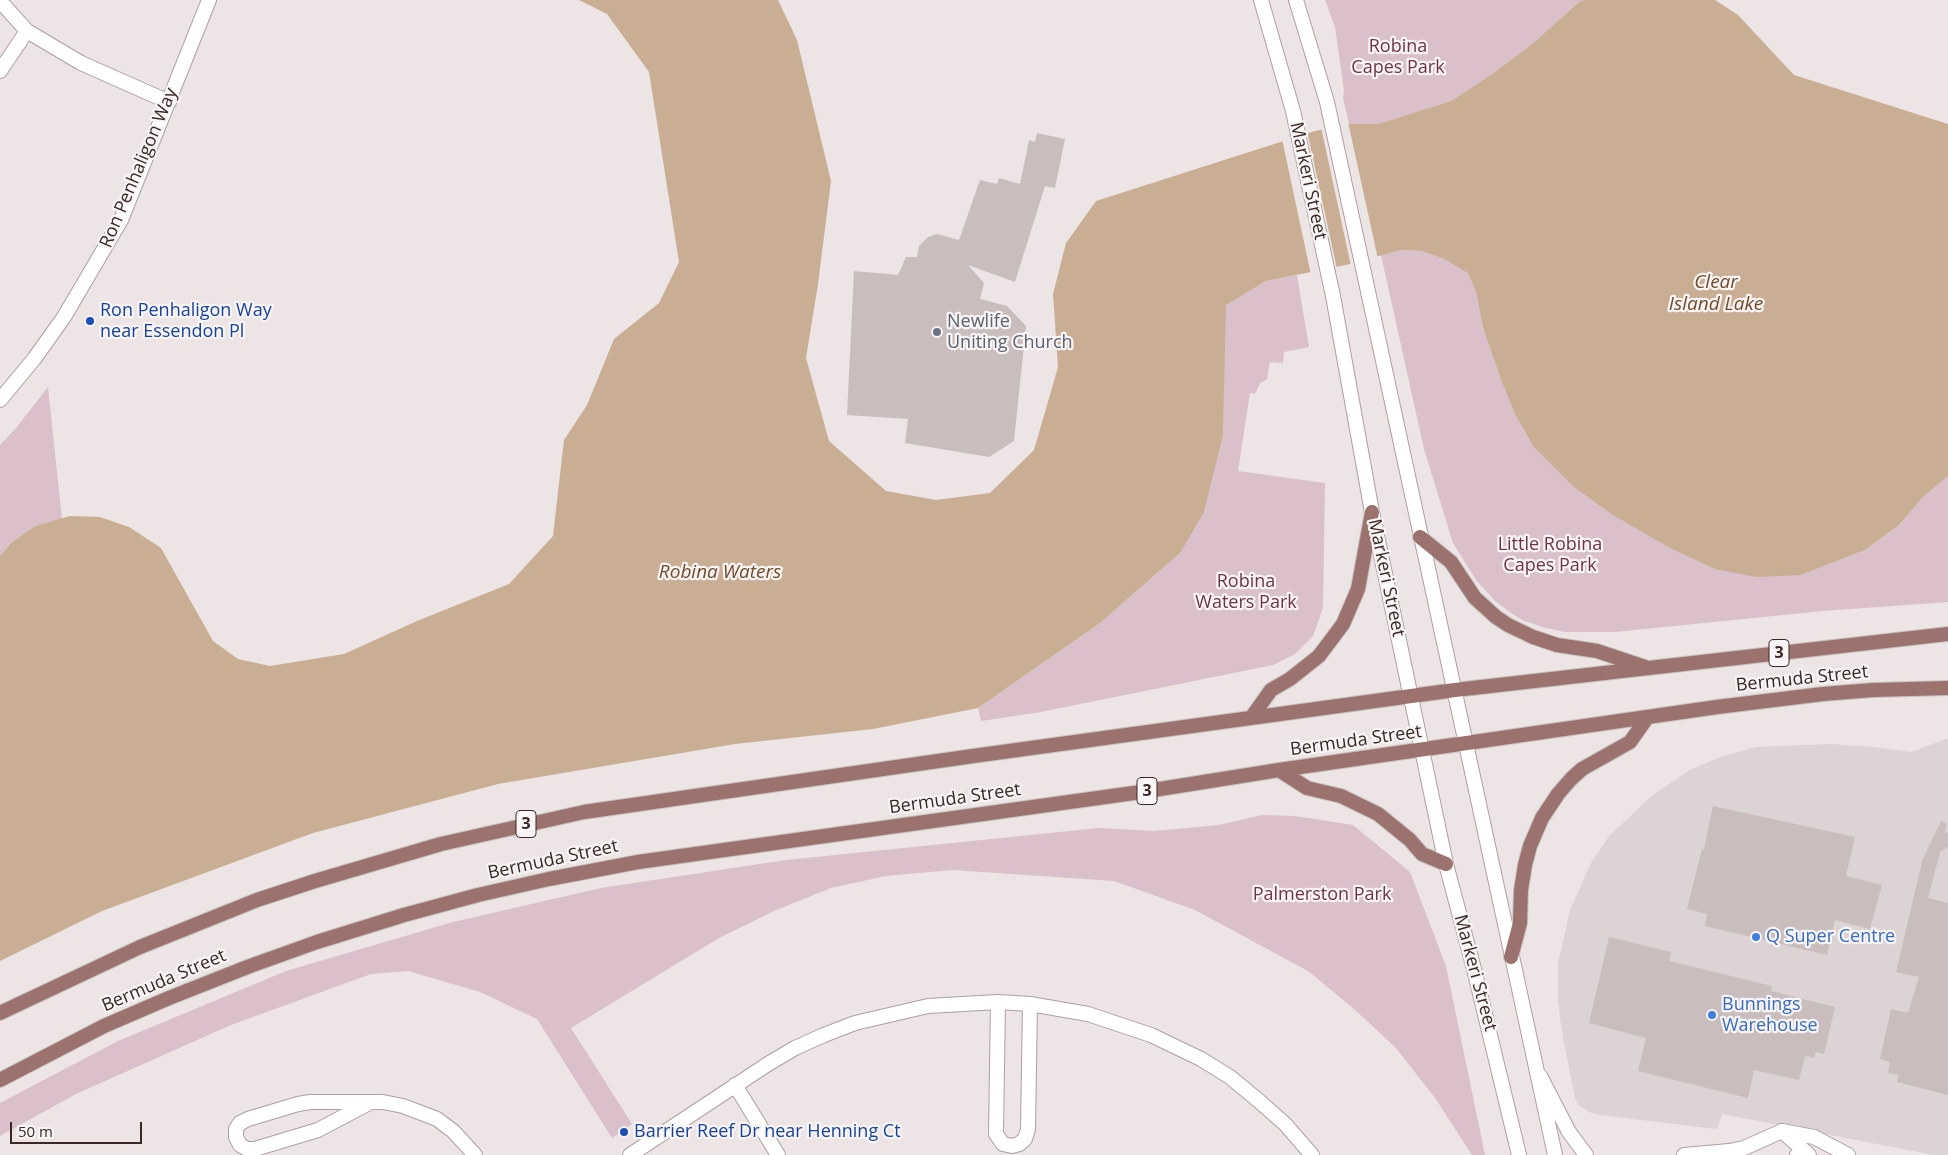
<!DOCTYPE html>
<html>
<head>
<meta charset="utf-8">
<style>
  body { margin:0 }
  #map { position:relative; width:1948px; height:1155px; overflow:hidden; background:#ece4e5; font-family:"Open Sans",sans-serif }
  canvas { display:block }
  .scale { position:absolute; left:10px; top:1122px; width:132px; height:22px; box-sizing:border-box; border:2px solid #3b2726; border-top:0; padding-left:6px; font-size:15px; line-height:18px; white-space:nowrap; color:#3b2726; -webkit-text-stroke:4px #f9f4f5; paint-order:stroke }
</style>
</head>
<body>
<div id="map">
<canvas width="1948" height="1155"></canvas>
<div class="scale">50 m</div>
</div>
<script>
const ctx = document.querySelector('canvas').getContext('2d');
ctx.lineJoin = 'round';
function fill(path, color) { ctx.fillStyle = color; ctx.fill(path, 'evenodd'); }
const poly = rows => new Path2D(rows.map(r => 'M' + r).join(''));
function trace(path, color, width, dash) { ctx.strokeStyle = color; ctx.lineWidth = width; ctx.lineCap = dash ? 'butt' : 'round'; ctx.setLineDash(dash || []); ctx.stroke(path); }
function label(font, color, halo, rows, align = 'center') {
  ctx.font = font + ' "Open Sans",sans-serif'; ctx.lineWidth = 4.5; ctx.setLineDash([]); ctx.textBaseline = 'middle'; ctx.strokeStyle = halo; ctx.fillStyle = color; for (const [text, x, y, turn = 0] of rows) {
    ctx.save(); ctx.translate(x, y); ctx.rotate((+turn || 0) * Math.PI / 180); ctx.textAlign = isNaN(turn) ? turn : align; if (halo) ctx.strokeText(text, 0, 0); ctx.fillText(text, 0, 0); ctx.restore();
  }
}
fill(poly([
  [1946,739,1948,739,1948,1155,1934,1155,1722,1114,1717,1129,1599,1115,1589,1112,1580,1106,1575,1098,1563,1038,1558,1002,1558,964,1570,910,1591,863,1609,836,1653,795,1688,771,1720,757,1755,747,1831,744,1874,747,1911,752]
]), '#dcd3d4');
fill(poly([
  [1325,0,1584,0,1579,2,1532,44,1492,74,1451,101,1378,124,1349,124,1343,98,1344,91,1335,27],
  [1401,250,1422,251,1444,259,1468,272,1476,292,1483,328,1500,377,1801,575,1865,550,1899,525,1923,497,1948,476,1948,602,1823,611,1615,632,1565,632,1546,628,1524,621,1511,613,1495,601,1476,580,1453,543,1424,449,1381,255],
  [1297,275,1309,347,1284,352,1283,363,1270,362,1267,379,1260,383,1255,394,1250,393,1238,471,1325,483,1323,608,1313,636,1295,654,1273,665,1041,712,981,721,978,708,1100,623,1180,553,1223,435,1225,305,1266,281],
  [48,387,62,519,35,526,11,543,0,556,0,445,16,428],
  [1262,815,1295,816,1353,825,1410,872,1446,966,1485,1155,1472,1155,1435,1098,1396,1048,1353,1008,1308,971,1195,910,1114,881,952,870,886,876,831,888,774,911,719,938,571,1028,632,1124,612,1138,537,1019,480,992,408,971,371,974,231,1025,76,1094,0,1136,0,1103,118,1041,286,971,453,922,601,888,786,860,1099,828,1154,831,1219,825]
]), '#dac0ca');
fill(poly([
  [579,0,778,0,797,40,831,181,818,284,806,358,829,441,886,491,936,500,990,493,1034,450,1058,367,1053,294,1066,243,1096,201,1315,131,1349,124,1378,124,1451,101,1492,74,1532,44,1579,2,1584,0,1715,0,1738,15,1794,75,1948,124,1948,476,1923,497,1899,525,1865,550,1801,575,1756,577,1715,569,1670,548,1613,515,1574,487,1534,447,1515,414,1500,377,1483,328,1476,292,1468,273,1444,259,1422,251,1401,250,1346,265,1266,281,1226,305,1223,435,1204,512,1180,553,1100,623,978,708,873,729,735,744,498,784,313,833,102,911,0,961,0,556,11,543,35,526,70,516,100,517,129,527,161,548,213,641,238,659,270,666,344,654,417,621,509,584,553,536,564,440,587,405,614,339,659,303,679,262,649,72,607,14]
]), '#caae93');
fill(poly([
  [1348,122,1378,259,1351,266,1321,127],
  [1307,131,1337,269,1311,275,1282,139]
]), '#ece4e5');
fill(poly([
  [1037,133,1065,139,1055,188,1045,186,1015,282,968,265,984,283,980,299,1007,306,1026,326,1014,441,989,457,905,443,908,419,847,415,854,271,898,275,906,257,917,257,919,246,928,237,937,234,959,240,980,180,997,184,999,178,1020,184,1029,140,1035,142],
  [1713,806,1855,837,1846,876,1882,885,1870,929,1835,920,1827,955,1705,926,1707,914,1687,909,1702,849,1704,849],
  [1941,821,1947,824,1945,833,1948,832,1948,847,1940,852,1928,898,1948,903,1948,1095,1897,1082,1899,1075,1888,1073,1890,1062,1880,1059,1891,1009,1908,1013,1919,977,1896,972,1922,862,1921,863],
  [1609,937,1671,952,1669,961,1772,986,1771,991,1835,1007,1824,1054,1816,1052,1814,1058,1805,1056,1799,1080,1754,1070,1748,1098,1638,1071,1646,1038,1589,1023]
]), '#c9bdbe');
const minor = poly([
  [0,1,27,31,81,63,169,102],
  [0,71,27,31],
  [998,1002,996,1134,1003,1144,1012,1146,1019,1144,1025,1139,1028,1129,1030,1004],
  [735,1085,778,1155],
  [369,1103,318,1130,255,1149,247,1149,240,1145,236,1137,236,1129,240,1123,248,1119,298,1104,310,1102,383,1102,403,1106,437,1119,453,1131,475,1155],
  [1782,1131,1814,1137,1848,1155],
  [1782,1131,1809,1155]
]);
const tertiary = poly([
  [0,400,34,359,64,317,121,220,209,0],
  [1540,1076,1569,1132,1586,1155],
  [630,1155,768,1064,795,1048,824,1035,855,1023,928,1006,998,1002,1030,1004,1088,1014,1151,1035,1201,1059,1230,1077,1259,1101,1285,1124,1312,1155],
  [1684,1155,1729,1151,1744,1148,1782,1131],
  [1797,1155,1804,1151]
]);
const secondary = poly([
  [1261,0,1293,111,1333,296,1372,512,1446,864,1474,969,1519,1155],
  [1296,0,1327,102,1555,1155]
]);
const primary = poly([
  [1420,537,1451,562,1475,598,1496,617,1508,625,1533,637,1557,645,1597,651,1645,667],
  [1251,718,1271,690,1290,679,1319,656,1343,624,1358,589,1372,512],
  [1279,770,1307,788,1341,796,1378,814,1410,840,1422,854,1446,864],
  [1511,957,1520,923,1521,890,1525,865,1530,846,1542,818,1558,794,1571,779,1582,769,1630,742,1647,718],
  [0,1013,140,947,257,900,315,881,441,844,584,812,973,756,1455,690,1948,634],
  [0,1080,104,1026,169,998,250,966,317,942,404,915,478,895,549,879,638,862,1141,792,1279,770,1717,707,1823,694,1873,690,1948,688]
]);
trace(minor, '#aca0a0', 16);
trace(tertiary, '#aca0a0', 16);
trace(secondary, '#b09f9f', 16);
trace(primary, '#c8c3c2', 16);
trace(minor, '#fff', 14);
trace(tertiary, '#fff', 14);
trace(secondary, '#fff', 14);
trace(primary, '#9c726e', 14);
for (const [x, y, r, color] of [
  [90,321,5,"#1a4fb4"],
  [937,332,5,"#6b7280"],
  [1756,937,5,"#3f7fe0"],
  [1712,1015,5,"#3f7fe0"],
  [624,1132,5,"#1a4fb4"]
]) { const dot = new Path2D(); dot.arc(x, y, r, 0, 2 * Math.PI); ctx.fillStyle = color; ctx.fill(dot); trace(dot, '#f9f4f5', 2); }
for (const [x, y, w] of [
  [1779,653,20],
  [1147,791,20],
  [526,824,20]
]) { const box = new Path2D(); box.roundRect(x - w / 2, y - 13.5, w, 27, 4); ctx.fillStyle = '#f9f4f5'; ctx.fill(box); trace(box, '#3b2726', 1); }
label('bold 16px', '#3b2726', null, [
  ["3",1779,653],
  ["3",1147,791],
  ["3",526,824]
]);
label('18px', '#6d3544', '#f9f4f5', [
  ["Robina",1398,47],
  ["Capes Park",1398,68],
  ["Little Robina",1550,545],
  ["Capes Park",1550,566],
  ["Robina",1246,582],
  ["Waters Park",1246,603],
  ["Palmerston Park",1322,895]
]);
label('18px', '#3b2726', '#f9f4f5', [
  ["Ron Penhaligon Way",139,168,-67],
  ["Markeri Street",1308,181,78],
  ["Markeri Street",1386,578,78],
  ["Bermuda Street",1802,679,-6],
  ["Bermuda Street",1356,741,-8],
  ["Bermuda Street",955,799,-8],
  ["Bermuda Street",553,860,-12],
  ["Markeri Street",1475,973,75],
  ["Bermuda Street",164,981,-23]
]);
label('18px', '#164399', '#f9f4f5', [
  ["Ron Penhaligon Way",100,311],
  ["near Essendon Pl",100,332],
  ["Barrier Reef Dr near Henning Ct",634,1132]
], 'left');
label('18px', '#5b616d', '#f9f4f5', [
  ["Newlife",947,322],
  ["Uniting Church",947,343]
], 'left');
label('18px', '#366cbe', '#f9f4f5', [
  ["Q Super Centre",1766,937],
  ["Bunnings",1722,1005],
  ["Warehouse",1722,1026]
], 'left');
label('italic 19px', '#704c27', '#f9f4f5', [
  ["Clear",1716,283],
  ["Island Lake",1716,305],
  ["Robina Waters",720,573]
]);
</script>
</body>
</html>
